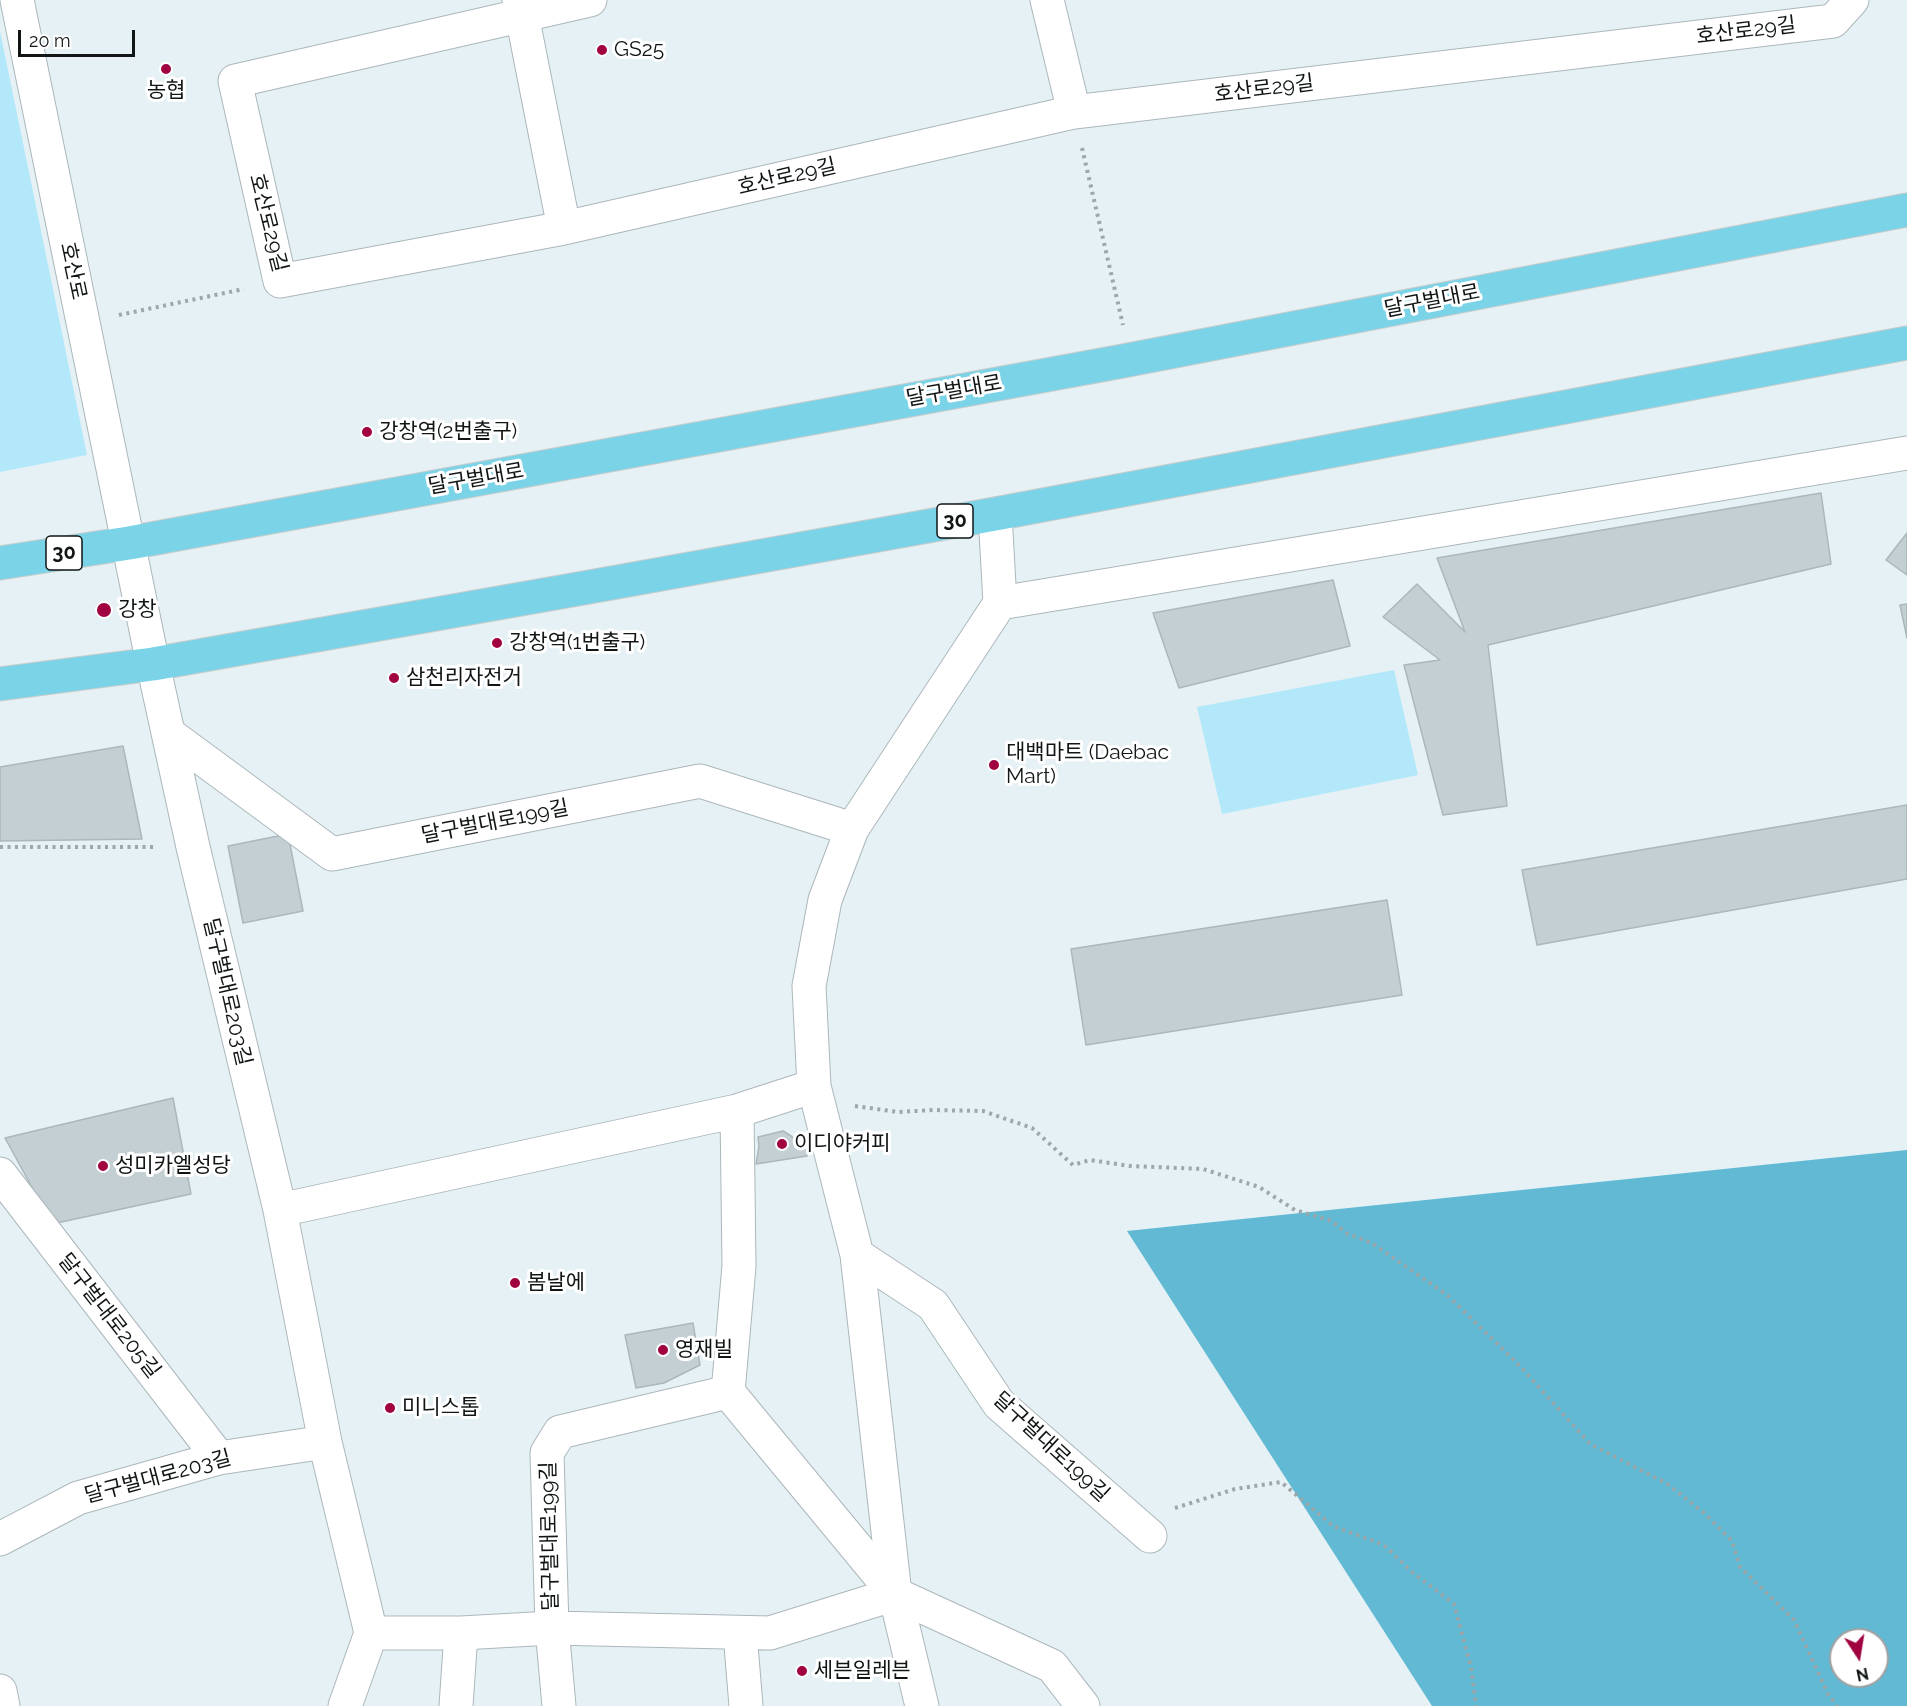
<!DOCTYPE html>
<html>
<head>
<meta charset="utf-8">
<style>
  body { margin:0 }
  #map { position:relative; width:1907px; height:1706px; overflow:hidden; background:#e5f1f5; font-family:Raleway,sans-serif }
  canvas { display:block }
  .north { position:absolute; left:1829px; top:1628px; width:60px; height:60px; box-sizing:border-box; background:#fff; border:2px solid #a0a1a2; border-radius:50%; rotate:168deg; font-size:16px; font-weight:700; line-height:24px; text-align:center; color:#111516 }
  .north::after { content:''; display:block; margin:auto; width:21px; height:27px; background:#a10340; clip-path:polygon(50% 0,100% 100%,50% 72%,0 100%) }
  .scale { position:absolute; left:18px; top:30px; width:117px; height:27px; box-sizing:border-box; border:3px solid #111516; border-top:0; padding-left:8px; font-size:18px; line-height:21px; white-space:nowrap; color:#111516; -webkit-text-stroke:4px #fff; paint-order:stroke }
</style>
</head>
<body>
<div id="map">
<canvas width="1907" height="1706"></canvas>
<div class="north">N</div>
<div class="scale">20 m</div>
</div>
<script>
const ctx = document.querySelector('canvas').getContext('2d');
ctx.lineJoin = 'round';
function fill(path, color) { ctx.fillStyle = color; ctx.fill(path, 'evenodd'); }
const poly = rows => new Path2D(rows.map(r => 'M' + r).join(''));
function trace(path, color, width, dash) { ctx.strokeStyle = color; ctx.lineWidth = width; ctx.lineCap = dash ? 'butt' : 'round'; ctx.setLineDash(dash || []); ctx.stroke(path); }
function label(font, color, halo, rows, align = 'center') {
  ctx.font = font + ' Raleway,"Noto Sans KR",sans-serif'; ctx.lineWidth = 6; ctx.setLineDash([]); ctx.textBaseline = 'middle'; ctx.strokeStyle = halo; ctx.fillStyle = color; for (const [text, x, y, turn = 0] of rows) {
    ctx.save(); ctx.translate(x, y); ctx.rotate((+turn || 0) * Math.PI / 180); ctx.textAlign = isNaN(turn) ? turn : align; if (halo) ctx.strokeText(text, 0, 0); ctx.fillText(text, 0, 0); ctx.restore();
  }
}
fill(poly([
  [0,31,87,455,0,472],
  [1394,670,1418,775,1222,814,1197,707]
]), '#b2e8f9');
fill(poly([
  [1907,1150,1907,1706,1432,1706,1127,1231],
  [1841,1640,1877,1640,1877,1676,1841,1676]
]), '#61b9d3');
const building = poly([
  [1821,493,1831,564,1488,645,1507,806,1443,815,1404,665,1440,660,1383,617,1417,584,1465,632,1437,558,1821,493],
  [1907,533,1907,575,1886,560,1907,533],
  [1333,580,1350,646,1179,688,1153,613,1333,580],
  [1907,604,1907,638,1900,605,1907,604],
  [123,746,142,839,0,841,0,767,123,746],
  [1907,805,1907,879,1537,945,1522,870,1907,805],
  [288,834,303,911,243,923,228,846,288,834],
  [1387,900,1402,995,1086,1045,1071,949,1387,900],
  [173,1098,191,1194,52,1224,5,1138,173,1098],
  [783,1131,807,1146,807,1156,756,1164,759,1146,758,1137,783,1131],
  [693,1323,700,1365,664,1383,636,1388,625,1335,693,1323]
]);
fill(building, '#c3cfd3');
trace(building, '#acb7bb', 1.5);
const street = poly([
  [519,0,564,228],
  [590,0,235,81,280,281,564,228,1074,112,1833,21,1852,0],
  [1047,0,1074,112],
  [1000,603,1907,453],
  [153,664,193,847,280,1210,325,1442,371,1633,345,1706],
  [169,734,332,854,700,781,852,829],
  [814,1086,737,1111,739,1266,728,1392,895,1594,1052,1666,1083,1706],
  [0,1174,219,1458],
  [280,1210,737,1111],
  [857,1255,933,1305,999,1404,1150,1536],
  [0,1539,78,1498,219,1458,325,1442],
  [371,1633,461,1633,552,1628,770,1633,895,1594],
  [740,1633,746,1706],
  [0,1691,3,1706],
  [456,1706,461,1633],
  [559,1706,552,1628,547,1453,560,1432,728,1392],
  [922,1706,895,1594,857,1255,814,1086,809,986,825,900,852,829,1000,603,995,514]
]);
const secondary = poly([
  [17,0,153,664]
]);
const primary = poly([
  [0,563,129,543,1123,361,1907,210],
  [0,684,153,664,606,584,995,514,1907,343]
]);
trace(street, '#acb7bb', 35);
trace(secondary, '#acb7bb', 35);
trace(primary, '#cbcccc', 35);
trace(poly([
  [1082,148,1123,325],
  [119,315,244,289],
  [0,847,155,847],
  [855,1106,898,1112,933,1110,983,1111,1032,1128,1073,1165,1090,1160,1130,1166,1203,1169,1259,1187,1295,1210,1332,1221,1346,1233,1372,1243,1447,1295,1519,1365,1590,1444,1666,1483,1703,1512,1732,1541,1740,1567,1794,1620,1828,1694,1837,1706],
  [1175,1508,1235,1489,1281,1482,1333,1526,1384,1545,1412,1572,1454,1604,1471,1667,1476,1706]
]), '#9da6a9', 4, [3, 4.5]);
trace(street, '#fff', 33);
trace(secondary, '#fff', 33);
trace(primary, '#7bd3e7', 33);
for (const [x, y, r, color] of [
  [602,50,6,"#a10340"],
  [166,69,6,"#a10340"],
  [367,432,6,"#a10340"],
  [104,610,8,"#a10340"],
  [497,643,6,"#a10340"],
  [394,678,6,"#a10340"],
  [994,765,6,"#a10340"],
  [782,1144,6,"#a10340"],
  [103,1166,6,"#a10340"],
  [515,1283,6,"#a10340"],
  [663,1350,6,"#a10340"],
  [390,1408,6,"#a10340"],
  [802,1671,6,"#a10340"]
]) { const dot = new Path2D(); dot.arc(x, y, r, 0, 2 * Math.PI); ctx.fillStyle = color; ctx.fill(dot); trace(dot, '#fff', 2); }
for (const [x, y, w] of [
  [955,521,36],
  [64,553,36]
]) { const box = new Path2D(); box.roundRect(x - w / 2, y - 17, w, 34, 4.5); ctx.fillStyle = '#fff'; ctx.fill(box); trace(box, '#111516', 1.5); }
label('bold 20px', '#111516', null, [
  ["30",955,521],
  ["30",64,553]
]);
label('21px', '#111516', '#fff', [
  ["호산로29길",1746,31,-7],
  ["호산로29길",1264,89,-7],
  ["호산로29길",787,177,-13],
  ["호산로29길",268,223,76],
  ["호산로",73,271,78],
  ["달구벌대로",1432,301,-11],
  ["달구벌대로",954,391,-10],
  ["달구벌대로",476,479,-10],
  ["달구벌대로199길",495,822,-11],
  ["달구벌대로203길",227,992,77],
  ["달구벌대로205길",109,1316,52],
  ["달구벌대로199길",1051,1447,43],
  ["달구벌대로203길",158,1477,-15],
  ["달구벌대로199길",550,1536,-91]
]);
label('21px', '#111516', '#fff', [
  ["GS25",614,50],
  ["농협",166,91,"center"],
  ["강창역(2번출구)",379,432],
  ["강창",118,610],
  ["강창역(1번출구)",509,643],
  ["삼천리자전거",406,678],
  ["대백마트 (Daebac",1006,753],
  ["Mart)",1006,777],
  ["이디야커피",794,1144],
  ["성미카엘성당",115,1166],
  ["봄날에",527,1283],
  ["영재빌",675,1350],
  ["미니스톱",402,1408],
  ["세븐일레븐",814,1671]
], 'left');
</script>
</body>
</html>
